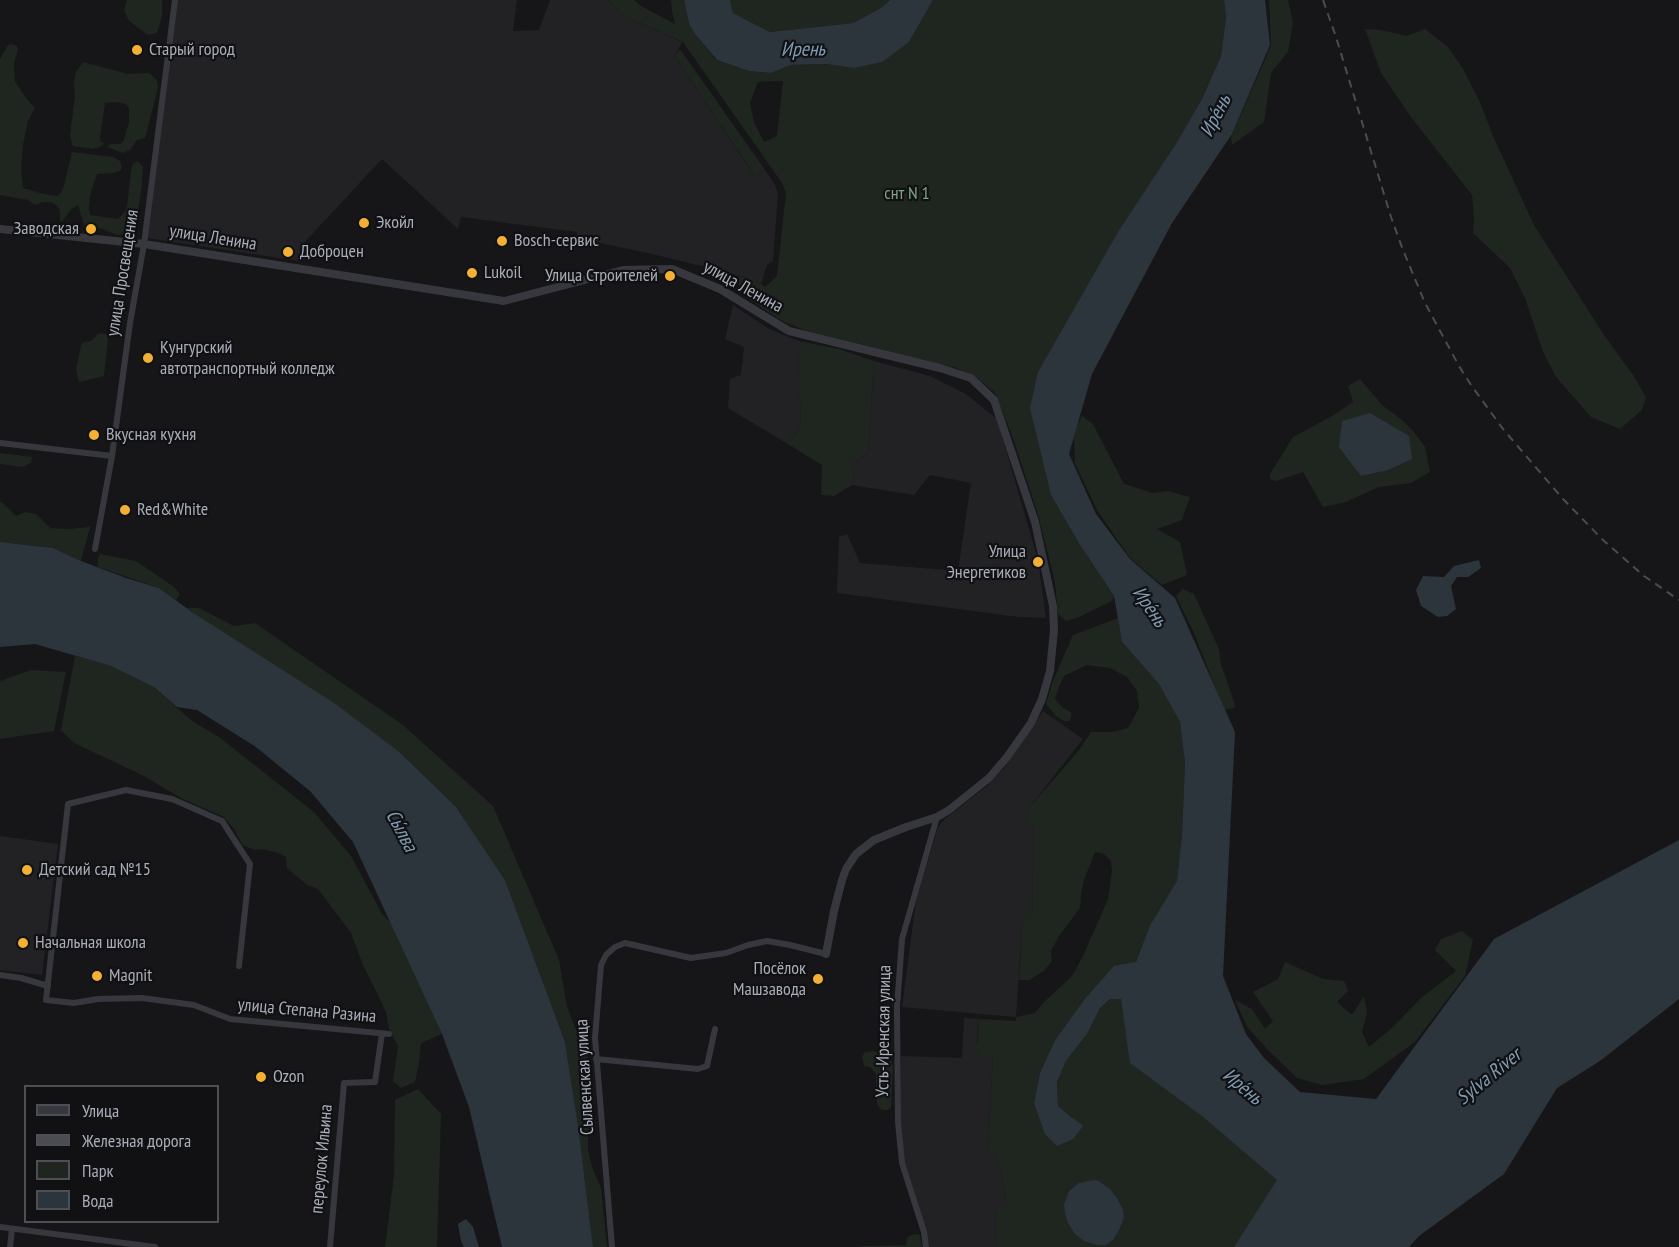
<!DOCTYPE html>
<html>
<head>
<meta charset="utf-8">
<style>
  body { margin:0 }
  #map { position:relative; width:1679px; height:1247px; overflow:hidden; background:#161618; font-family:"PT Sans Narrow",sans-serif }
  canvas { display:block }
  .legend { position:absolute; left:24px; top:1085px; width:195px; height:138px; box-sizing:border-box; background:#111113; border:2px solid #4d4f55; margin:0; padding:8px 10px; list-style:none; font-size:18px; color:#a8adb8 }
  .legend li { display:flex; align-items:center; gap:12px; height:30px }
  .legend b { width:30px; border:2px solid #4d4f55 }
</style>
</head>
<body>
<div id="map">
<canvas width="1679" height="1247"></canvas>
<ul class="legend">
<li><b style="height:8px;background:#37383d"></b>Улица</li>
<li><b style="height:8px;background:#4a4c52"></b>Железная дорога</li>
<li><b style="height:16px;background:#1e261f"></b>Парк</li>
<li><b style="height:16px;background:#2c353c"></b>Вода</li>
</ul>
</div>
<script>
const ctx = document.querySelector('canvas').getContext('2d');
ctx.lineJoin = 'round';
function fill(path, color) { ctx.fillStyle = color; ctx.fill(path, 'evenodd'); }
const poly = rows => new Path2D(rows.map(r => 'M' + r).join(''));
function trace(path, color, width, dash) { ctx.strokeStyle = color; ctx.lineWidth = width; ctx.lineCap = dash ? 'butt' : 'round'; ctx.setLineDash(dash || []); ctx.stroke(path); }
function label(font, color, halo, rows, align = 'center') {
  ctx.font = font + ' "PT Sans Narrow",sans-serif'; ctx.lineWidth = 4.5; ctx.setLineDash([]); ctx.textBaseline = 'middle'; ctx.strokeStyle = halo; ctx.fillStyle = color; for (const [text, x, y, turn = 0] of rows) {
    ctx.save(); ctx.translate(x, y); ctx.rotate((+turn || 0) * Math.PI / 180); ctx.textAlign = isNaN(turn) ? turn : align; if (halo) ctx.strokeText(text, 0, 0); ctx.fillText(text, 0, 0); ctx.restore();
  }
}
fill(poly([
  [177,0,517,0,513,31,539,30,550,0,608,0,621,14,682,42,675,56,753,174,763,167,775,185,778,193,773,261,767,265,761,284,727,272,652,254,577,238,577,232,461,217,458,229,382,159,301,246,300,261,147,238],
  [733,305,769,329,799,341,798,391,801,410,800,424,797,434,786,443,728,408,730,379,741,375,744,347,725,339],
  [874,361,930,376,966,394,997,419,1038,560,1046,618,1019,617,837,593,839,537,847,534,860,563,958,571,971,483,930,475,914,495,852,485,855,461,868,454],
  [1043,711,1083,739,1029,808,1034,824,1032,914,1023,915,1016,1017,902,1007,916,901,938,827,945,819,987,786,1003,769],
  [0,836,58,844,42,975,0,970],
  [964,1018,979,1019,977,1042,993,1054,988,1151,998,1152,998,1165,1001,1170,1007,1206,996,1208,995,1247,929,1247,926,1231,904,1161,900,1111,901,1056,962,1058]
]), '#222225');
fill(poly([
  [127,0,162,0,162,16,157,33,148,35,129,21,124,10],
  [608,0,634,0,641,6,675,24,672,12,671,0,684,0,689,24,695,34,716,60,749,71,771,73,789,65,826,64,854,68,909,42,933,0,1224,0,1226,17,1221,56,1202,99,1177,142,1118,233,1051,495,1080,545,1114,596,1112,601,1077,618,1066,621,1058,614,1055,582,1037,511,1013,438,995,393,975,376,956,368,807,331,782,321,739,292,739,276,761,284,765,287,777,276,786,193,782,183,683,42,621,14],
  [774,81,783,81,777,136,764,142,754,122,750,103,758,82],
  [730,0,890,0,881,8,853,23,770,32,733,13],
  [1269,0,1288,0,1293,23,1288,52,1271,73,1264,122,1232,145,1231,137,1271,46],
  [1365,29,1381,30,1407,36,1425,29,1447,46,1462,67,1480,102,1493,136,1534,225,1604,335,1633,375,1646,397,1642,410,1620,429,1591,417,1556,377,1543,352,1525,298,1510,268,1473,233,1474,218,1472,195,1411,117,1381,73],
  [10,44,17,46,18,49,14,63,15,81,25,97,35,108,28,121,23,145,21,170,23,188,44,194,57,196,61,193,64,186,72,152,113,157,120,161,122,168,120,171,113,173,97,174,91,192,89,206,90,215,118,219,124,213,127,207,131,170,133,164,138,161,143,167,142,185,136,224,134,229,128,234,117,235,103,229,84,225,78,205,71,209,62,222,60,221,60,210,56,205,51,202,43,202,35,205,28,200,0,195,0,59,6,48],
  [680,49,763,167,754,175,675,56],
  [83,62,128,74,149,73,157,80,158,88,145,138,137,140,130,150,123,153,107,147,111,144,121,144,124,140,129,122,129,108,126,104,116,102,105,103,100,137,101,142,105,143,102,146,93,149,73,146,70,136,75,95,74,83,76,72],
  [99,333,106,334,108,339,104,376,79,382,76,369,81,345,84,342,91,341],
  [799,341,839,349,874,361,868,454,855,461,852,485,834,496,821,495,822,465,786,443,797,434,800,424,801,410,798,391],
  [1360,379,1382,405,1402,420,1414,432,1425,447,1430,472,1411,483,1379,487,1346,502,1323,507,1303,472,1276,481,1270,479,1270,474,1293,437,1332,416,1353,402,1348,386],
  [1082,416,1093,424,1124,484,1153,493,1167,491,1190,497,1182,520,1157,529,1180,542,1187,575,1162,585,1130,558,1097,510,1075,464,1074,431],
  [0,453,32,457,31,463,22,467,0,464],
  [0,502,3,503,16,516,25,512,36,514,50,528,68,529,90,527,81,561,53,548,0,542],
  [100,554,136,561,174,587,180,594,176,600,159,588,98,567,98,559],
  [1183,589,1194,594,1219,649,1221,664,1235,705,1234,708,1224,710,1194,633,1176,596],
  [187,608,199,608,234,626,255,623,403,725,493,806,559,960,567,1007,588,1060,588,1149,592,1167,601,1188,607,1247,593,1247,578,1125,565,1042,505,880,456,807],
  [1118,618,1122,642,1159,684,1180,722,1185,763,1182,834,1177,881,1150,925,1136,962,1084,1000,1055,1040,1040,1073,1034,1103,1074,1118,1058,1106,1057,1082,1066,1061,1087,1034,1100,1008,1110,999,1121,999,1131,1063,1203,1117,1278,1180,1234,1247,995,1247,996,1208,1007,1206,1001,1170,998,1165,998,1152,988,1152,993,1055,977,1055,979,1019,1016,1021,1016,1017,1035,1013,1044,1002,1072,976,1083,956,1108,899,1112,871,1111,861,1104,854,1095,852,1084,880,1081,895,1080,908,1059,936,1051,951,1052,961,1044,971,1029,980,1019,980,1023,914,1032,914,1034,825,1026,824,1029,808,1079,750,1091,732,1113,732,1128,728,1139,708,1137,691,1127,677,1110,668,1087,665,1064,676,1058,689,1055,699,1063,708,1071,712,1071,718,1069,721,1064,721,1056,716,1046,704,1053,681,1073,635],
  [1099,1181,1110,1189,1117,1198,1064,1204,1069,1191,1079,1183],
  [75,656,112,666,154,687,192,721,219,737,314,812,351,856,382,914,392,924,442,1034,421,1043,419,1064,415,1082,401,1088,393,1081,398,1046,389,1029,386,1012,363,965,351,933,318,889,307,885,287,868,286,857,278,853,262,849,255,850,242,845,235,830,224,817,183,799,142,775,74,743,61,730],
  [31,670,66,672,54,731,0,739,0,681],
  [1462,931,1473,940,1465,976,1415,1042,1364,1079,1322,1085,1297,1078,1267,1049,1247,1027,1235,1000,1252,1009,1265,1029,1273,1021,1253,992,1278,979,1285,962,1323,979,1344,981,1348,991,1337,1002,1352,1015,1364,996,1367,1013,1362,1032,1369,1047,1393,1027,1421,998,1456,971,1435,950,1441,939],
  [874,1051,886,1056,891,1061,893,1067,891,1107,888,1110,882,1110,878,1106,876,1097,876,1074,870,1067,864,1066,862,1057,865,1052],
  [418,1089,441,1114,437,1247,385,1247,394,1176,395,1100],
  [917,1234,920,1235,922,1247,860,1247,859,1246,906,1245,907,1238,911,1235]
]), '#1e261f');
fill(poly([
  [684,0,730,0,733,13,770,32,853,23,881,8,890,0,933,0,909,42,882,62,854,68,826,64,790,65,771,73,749,71,717,60,695,34,689,24],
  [1224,0,1265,0,1270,45,1232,134,1172,223,1092,374,1069,454,1096,514,1130,559,1175,598,1235,732,1223,976,1246,1034,1264,1058,1300,1092,1376,1099,1494,939,1679,840,1679,999,1600,1061,1557,1088,1504,1174,1419,1236,1409,1247,1234,1247,1277,1180,1203,1117,1130,1063,1121,999,1110,999,1100,1008,1087,1034,1066,1061,1057,1082,1058,1106,1083,1126,1073,1139,1057,1146,1045,1134,1034,1103,1040,1073,1055,1040,1084,1000,1114,966,1136,962,1150,925,1177,881,1182,834,1185,763,1180,722,1159,684,1122,642,1114,596,1080,545,1051,495,1030,408,1038,372,1118,232,1177,142,1202,99,1221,56,1226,17],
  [1370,413,1409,436,1412,459,1388,470,1361,476,1339,447,1342,421],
  [0,542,53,548,81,561,126,578,159,588,192,612,334,703,398,751,456,807,505,880,565,1042,578,1125,593,1247,502,1247,469,1107,442,1034,353,842,311,792,256,747,197,710,177,707,154,687,111,666,35,644,0,647],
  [1479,560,1481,568,1468,577,1457,577,1451,586,1456,609,1447,616,1438,617,1421,606,1416,590,1423,576,1444,577,1454,566],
  [1094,1180,1099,1181,1110,1189,1117,1198,1123,1210,1124,1217,1120,1228,1113,1240,1106,1245,1097,1245,1084,1241,1075,1234,1068,1223,1065,1213,1064,1204,1069,1191,1079,1183],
  [466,1219,473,1227,479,1247,464,1247,461,1241,458,1224]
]), '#2c353c');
trace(poly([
  [0,443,112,456],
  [95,549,112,456,130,323,144,244,175,0],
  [239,966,250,864,222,821,172,799,126,790,68,804,46,1000,74,1003,98,999,142,998,194,1005,230,1019,389,1034],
  [0,975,21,978,48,986],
  [596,1059,698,1069,707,1066,715,1029],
  [0,1227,155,1247],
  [10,1247,12,1229],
  [330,1247,344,1083,375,1082,382,1033],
  [612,1247,595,1038,601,965,606,955,615,947,625,943,691,958,726,953,748,945,767,941,790,945,826,954],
  [926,1247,924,1232,902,1163,898,1122,897,1007,902,939,937,817]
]), '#37383d', 6);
trace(poly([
  [0,229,144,244,504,301,623,270,672,269,720,289,789,331,940,368,971,378,994,400,1035,522,1053,606,1054,630,1050,671,1042,699,1031,723,1007,757,989,778,949,810,937,817,906,827,874,840,856,854,846,869,842,880,834,911,826,954]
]), '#37383d', 8);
trace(poly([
  [1323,0,1336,37,1391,217,1403,250,1425,303,1459,366,1471,385,1503,429,1563,499,1604,541,1644,576,1679,600]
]), '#4a4c52', 2, [8, 6]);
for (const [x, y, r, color] of [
  [137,50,6,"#f2b134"],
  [364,223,6,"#f2b134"],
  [91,229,6,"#f2b134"],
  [502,241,6,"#f2b134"],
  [288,252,6,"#f2b134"],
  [472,273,6,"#f2b134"],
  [670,276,6,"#f2b134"],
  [148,358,6,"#f2b134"],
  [94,435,6,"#f2b134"],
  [125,510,6,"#f2b134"],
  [1038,562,6,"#f2b134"],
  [27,870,6,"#f2b134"],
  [23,943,6,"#f2b134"],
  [97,976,6,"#f2b134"],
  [818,979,6,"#f2b134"],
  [261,1077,6,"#f2b134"]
]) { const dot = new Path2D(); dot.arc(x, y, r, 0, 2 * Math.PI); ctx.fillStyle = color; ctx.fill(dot); trace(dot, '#111113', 2); }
label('18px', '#a8adb8', '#111113', [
  ["Старый город",149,50],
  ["Экойл",376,223],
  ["Заводская",79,229,"right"],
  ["Bosch-сервис",514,241],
  ["Доброцен",300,252],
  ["Lukoil",484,273],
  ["Улица Строителей",658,276,"right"],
  ["Кунгурский",160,348],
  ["автотранспортный колледж",160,369],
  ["Вкусная кухня",106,435],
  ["Red&White",137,510],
  ["Улица",1026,552,"right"],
  ["Энергетиков",1026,573,"right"],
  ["Детский сад №15",39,870],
  ["Начальная школа",35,943],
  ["Посёлок",806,969,"right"],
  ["Машзавода",806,990,"right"],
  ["Magnit",109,976],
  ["Ozon",273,1077]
], 'left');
label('18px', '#7fa381', '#111113', [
  ["снт N 1",907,194]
]);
label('18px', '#a8adb8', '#111113', [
  ["улица Ленина",213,238,9],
  ["улица Просвещения",123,273,-81],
  ["улица Ленина",743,287,29],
  ["улица Степана Разина",307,1011,5],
  ["Усть-Иренская улица",884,1031,-89],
  ["Сылвенская улица",585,1077,-93],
  ["переулок Ильина",322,1159,-85]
]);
label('italic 20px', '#7f9bb3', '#111113', [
  ["Ирень",803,50,-1],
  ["Ире́нь",1216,116,-63],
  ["Ире́нь",1149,607,55],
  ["Сы́лва",401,831,62],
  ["Sylva River",1489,1077,-39],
  ["Ире́нь",1242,1087,40]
]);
</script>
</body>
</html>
